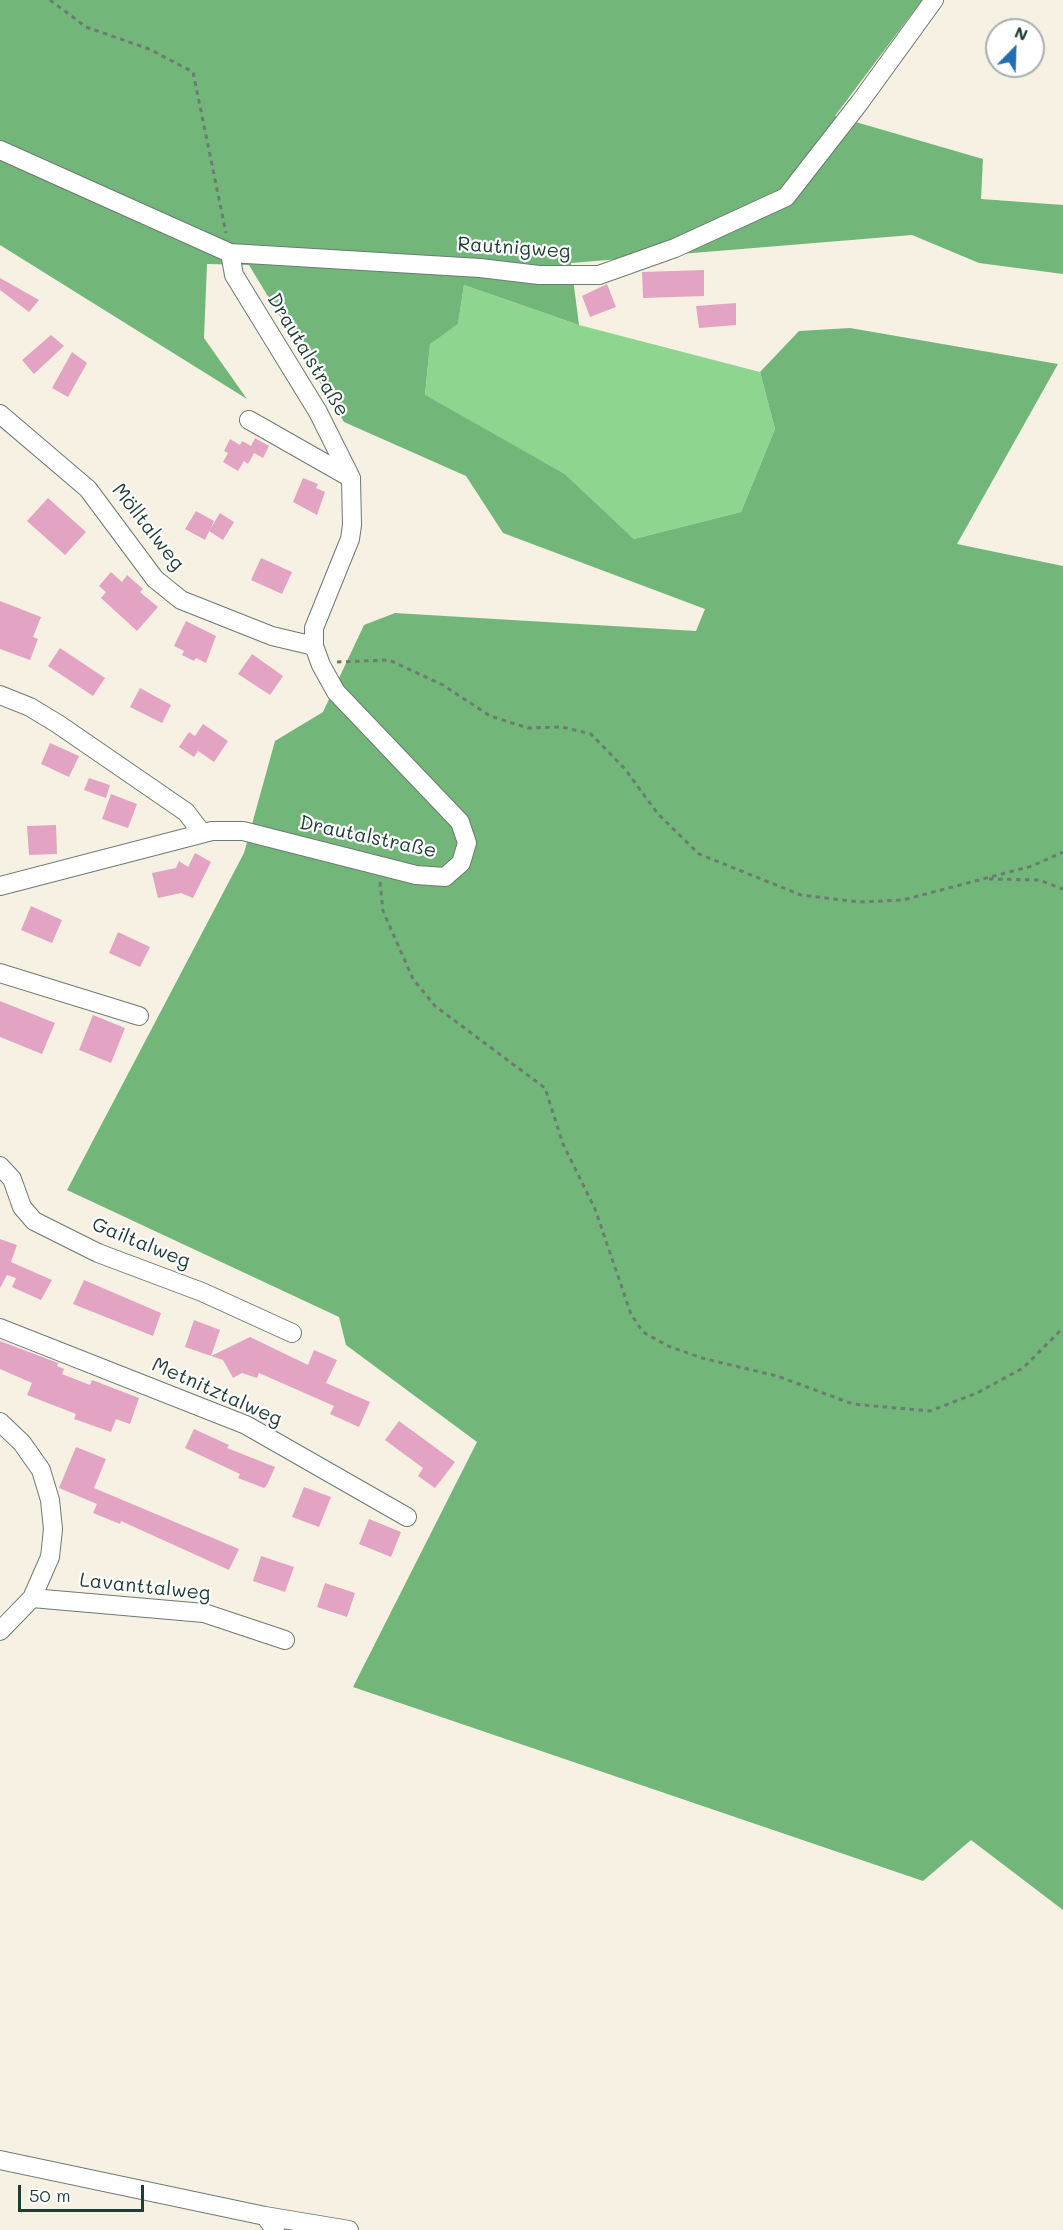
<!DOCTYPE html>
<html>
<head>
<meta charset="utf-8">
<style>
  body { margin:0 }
  #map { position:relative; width:1063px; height:2230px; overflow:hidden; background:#f7f1e3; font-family:Mali,sans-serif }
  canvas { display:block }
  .north { position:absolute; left:985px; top:18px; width:60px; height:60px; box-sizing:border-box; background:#fff; border:2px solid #a5b1ae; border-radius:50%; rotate:23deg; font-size:16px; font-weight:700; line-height:24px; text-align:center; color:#1f3d34 }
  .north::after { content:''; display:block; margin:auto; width:21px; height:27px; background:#1f6fb2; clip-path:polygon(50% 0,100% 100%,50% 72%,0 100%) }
  .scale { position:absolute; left:18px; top:2185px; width:126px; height:27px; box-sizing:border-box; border:3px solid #1f3d34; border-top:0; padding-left:8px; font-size:18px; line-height:21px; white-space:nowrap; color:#1f3d34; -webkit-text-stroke:4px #fff; paint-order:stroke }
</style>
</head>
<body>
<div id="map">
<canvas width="1063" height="2230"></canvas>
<div class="north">N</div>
<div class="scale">50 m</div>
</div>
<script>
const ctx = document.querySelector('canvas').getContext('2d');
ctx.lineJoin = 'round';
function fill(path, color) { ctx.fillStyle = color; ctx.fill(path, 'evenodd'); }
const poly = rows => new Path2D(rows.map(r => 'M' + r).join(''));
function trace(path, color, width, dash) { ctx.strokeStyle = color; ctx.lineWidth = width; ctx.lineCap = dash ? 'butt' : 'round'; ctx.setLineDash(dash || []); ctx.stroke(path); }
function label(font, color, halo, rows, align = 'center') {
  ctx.font = font + ' Mali,sans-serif'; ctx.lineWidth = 4.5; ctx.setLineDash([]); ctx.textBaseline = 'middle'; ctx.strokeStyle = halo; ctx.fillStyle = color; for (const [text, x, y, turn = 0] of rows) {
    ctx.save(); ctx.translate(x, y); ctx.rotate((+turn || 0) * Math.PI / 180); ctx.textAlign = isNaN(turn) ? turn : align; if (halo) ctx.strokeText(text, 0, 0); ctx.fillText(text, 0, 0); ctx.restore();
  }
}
fill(poly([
  [464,285,579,325,760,372,775,429,741,512,634,539,565,474,425,396,430,343,458,324]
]), '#8ed58f');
fill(poly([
  [0,0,922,0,835,116,983,159,981,199,1063,205,1063,274,979,263,912,235,571,263,579,325,464,285,458,324,430,344,425,395,565,474,634,539,741,512,775,429,760,372,799,331,850,328,1058,364,957,544,1063,566,1063,1910,971,1840,923,1881,353,1687,477,1442,346,1345,339,1317,67,1190,244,853,275,741,323,712,364,625,395,613,696,631,705,609,503,533,466,476,344,422,249,265,207,264,204,338,247,399,0,245]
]), '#72b67a');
fill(poly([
  [704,270,704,296,643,298,642,272],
  [0,278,39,300,29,312,0,290],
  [607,284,616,307,590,317,582,296],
  [736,303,736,325,699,328,696,306],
  [51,335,64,346,34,374,22,360],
  [72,352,87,363,68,397,52,388],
  [255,438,269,446,263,458,254,453,248,464,244,461,238,471,223,462,228,453,224,451,230,439,240,445,242,441,251,446],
  [303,478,318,484,316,488,325,492,317,515,293,502],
  [48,498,86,532,65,555,27,521],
  [196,511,214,521,205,540,185,529],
  [220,513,234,522,223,540,209,531],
  [261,558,292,572,282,594,251,580],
  [111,572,122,582,127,575,143,589,140,592,158,607,137,631,101,598,106,592,99,586],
  [0,601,41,617,33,637,38,639,30,660,0,649],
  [186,621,216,636,206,663,196,658,194,661,182,655,184,651,174,646],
  [60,648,105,678,93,696,48,666],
  [252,654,283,676,270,695,238,674],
  [140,688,171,705,162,723,130,707],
  [203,724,228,741,214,762,198,751,194,757,179,747,189,732,195,736],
  [50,743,79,756,69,777,41,764],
  [89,778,110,785,106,798,84,790],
  [111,794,137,804,128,828,102,819],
  [56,825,57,854,29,855,27,826],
  [195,853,211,862,193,898,181,893,158,898,152,873,176,868,179,861,188,867],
  [31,906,62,920,52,943,21,930],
  [118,932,150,947,140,967,109,953],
  [0,1001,55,1023,42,1054,0,1037],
  [93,1015,125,1028,111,1063,79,1050],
  [0,1239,17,1245,11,1262,52,1280,41,1300,12,1287,16,1278,7,1275,0,1288],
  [84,1280,161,1313,153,1336,73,1304],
  [194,1320,220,1330,211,1356,250,1337,308,1365,314,1350,337,1360,326,1383,370,1402,359,1427,330,1414,334,1406,259,1373,257,1378,242,1373,233,1378,223,1360,185,1347],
  [0,1341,58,1363,57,1366,64,1369,62,1374,90,1385,92,1380,139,1398,130,1424,116,1419,111,1432,74,1419,76,1414,27,1395,32,1383,0,1369],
  [399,1421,455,1462,435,1488,418,1476,423,1468,385,1440],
  [194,1429,229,1445,227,1448,275,1467,267,1485,264,1488,238,1478,240,1474,185,1448],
  [76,1447,106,1459,94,1488,239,1549,229,1570,121,1521,120,1524,93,1513,97,1504,59,1488],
  [304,1487,331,1497,319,1527,292,1517],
  [369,1519,401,1532,391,1557,359,1544],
  [261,1556,294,1567,285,1592,253,1581],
  [325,1583,355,1593,347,1617,317,1607]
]), '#e3a4c3');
const minor = poly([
  [0,150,230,253,480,268,539,275,599,275,675,248,786,197,860,102,934,0],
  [0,414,88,489,155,579,181,600,272,636,314,646],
  [249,420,351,478],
  [0,695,30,707,58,724,186,812,202,833],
  [0,886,212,831,243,831,416,875,445,877,461,863,467,843,460,822,336,692,321,665,314,646,314,628,350,539,352,525,351,478,318,412,234,275,230,253],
  [0,973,139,1016],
  [0,1166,12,1179,22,1207,34,1221,98,1253,202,1292,292,1333],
  [0,1328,246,1425,407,1517],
  [0,1422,22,1443,41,1470,50,1500,53,1529,50,1557,32,1598,0,1631],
  [32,1598,204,1613,285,1640],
  [0,2160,265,2216,275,2230],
  [265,2216,349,2230]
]);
trace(minor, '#6b7c71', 20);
trace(poly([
  [50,0,86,27,149,49,193,72,226,233],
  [337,662,389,660,443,685,490,716,528,728,562,727,591,734,625,769,658,814,699,854,801,895,859,902,903,900,1032,866,1063,852],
  [989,879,1039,880,1063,889],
  [380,882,383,911,413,979,435,1006,545,1088,563,1144,595,1209,631,1314,643,1332,668,1346,702,1358,777,1376,853,1404,930,1411,977,1393,1023,1368,1063,1328]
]), '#6b7c71', 3, [4.5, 4.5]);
trace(minor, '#fff', 18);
label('20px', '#1f3d34', '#fff', [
  ["Rautnigweg",514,248,4],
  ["Drautalstraße",308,355,59],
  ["Mölltalweg",148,527,52],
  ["Drautalstraße",368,837,12],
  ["Gailtalweg",141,1243,22],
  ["Metnitztalweg",217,1392,24],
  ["Lavanttalweg",145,1587,6]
]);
</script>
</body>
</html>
